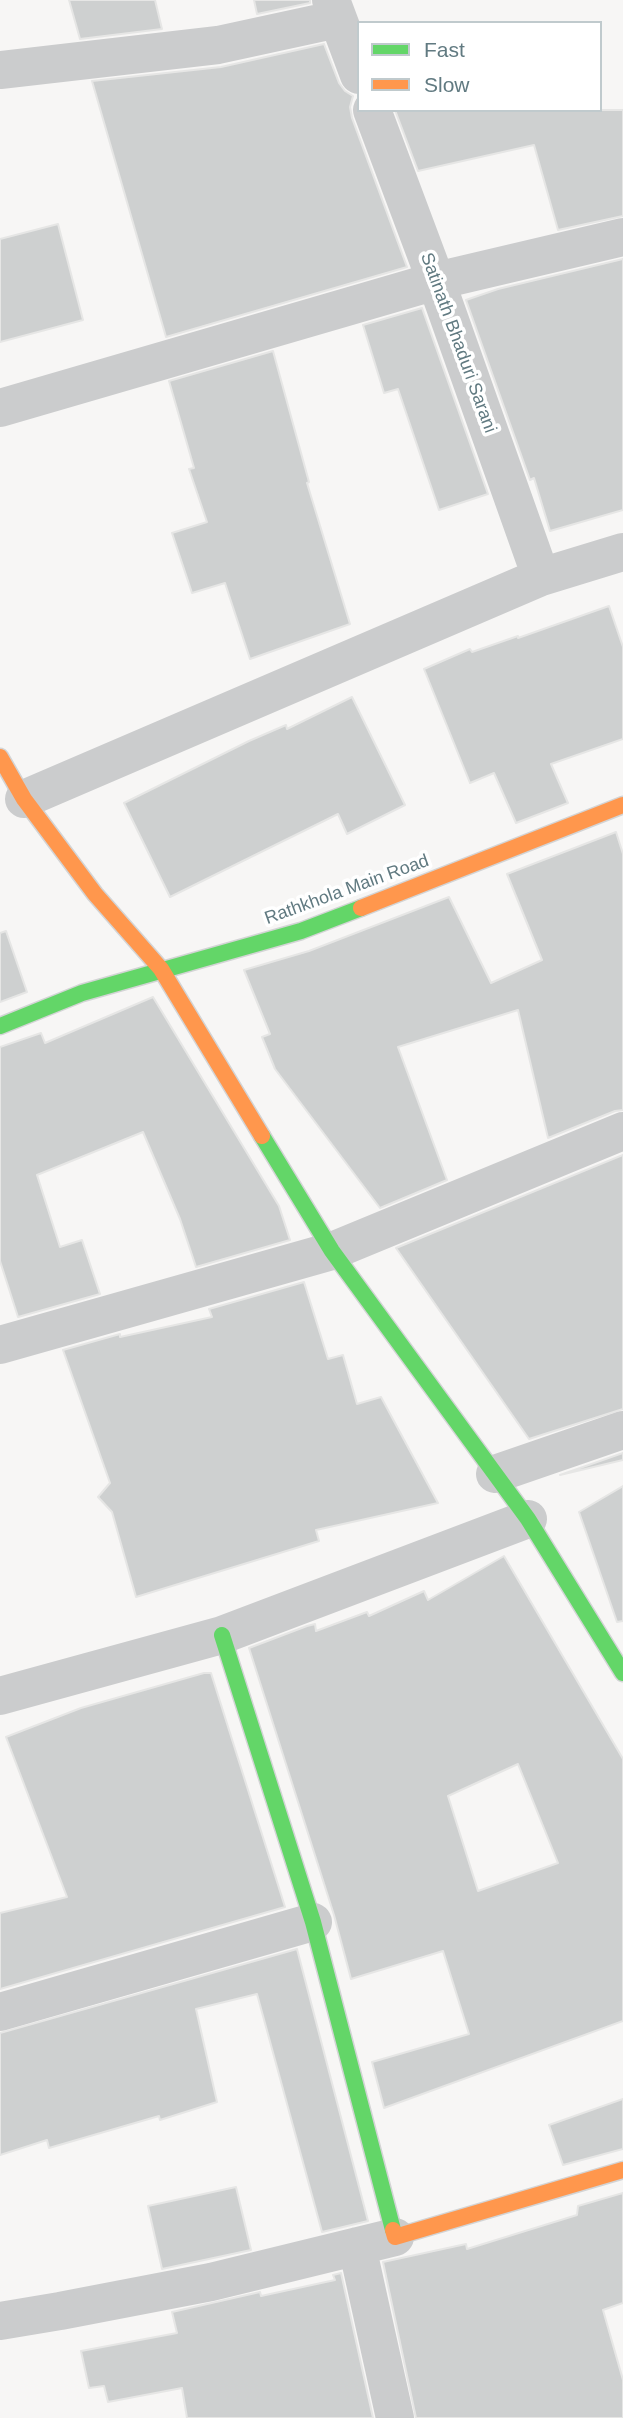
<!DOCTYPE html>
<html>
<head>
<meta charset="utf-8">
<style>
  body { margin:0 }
  #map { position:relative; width:623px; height:2418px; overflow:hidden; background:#f7f6f5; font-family:Arial,sans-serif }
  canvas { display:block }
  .legend { position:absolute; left:357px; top:21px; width:245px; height:91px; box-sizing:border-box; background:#fff; border:2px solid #c0cacd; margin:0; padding:9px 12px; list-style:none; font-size:21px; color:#617a81 }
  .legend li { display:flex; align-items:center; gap:14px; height:35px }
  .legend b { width:35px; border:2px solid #c0cacd }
</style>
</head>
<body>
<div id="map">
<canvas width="623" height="2418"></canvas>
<ul class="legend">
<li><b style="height:9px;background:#63d668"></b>Fast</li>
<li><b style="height:9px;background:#ff974d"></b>Slow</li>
</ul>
</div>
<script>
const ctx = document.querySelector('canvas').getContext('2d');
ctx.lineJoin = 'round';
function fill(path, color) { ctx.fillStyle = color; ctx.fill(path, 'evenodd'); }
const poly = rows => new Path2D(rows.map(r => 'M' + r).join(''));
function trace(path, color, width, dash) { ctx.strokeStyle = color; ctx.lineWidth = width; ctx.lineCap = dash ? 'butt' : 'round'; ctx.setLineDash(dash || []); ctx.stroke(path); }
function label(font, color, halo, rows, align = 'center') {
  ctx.font = font + ' Arial,sans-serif'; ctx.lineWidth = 7; ctx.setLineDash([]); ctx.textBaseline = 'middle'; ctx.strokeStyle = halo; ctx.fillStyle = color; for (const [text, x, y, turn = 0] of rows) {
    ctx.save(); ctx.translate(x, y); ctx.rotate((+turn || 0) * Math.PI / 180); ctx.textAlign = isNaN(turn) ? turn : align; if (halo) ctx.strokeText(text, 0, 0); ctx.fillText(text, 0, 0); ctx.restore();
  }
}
const building = poly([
  [69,0,155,0,162,29,80,39,69,0],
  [254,0,310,0,310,3,257,14,254,0],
  [324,44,339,83,345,91,353,96,350,107,352,118,407,267,166,337,92,81,221,67,324,44],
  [395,110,623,110,623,216,558,230,534,145,418,171,395,110],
  [58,224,83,320,0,342,0,239,58,224],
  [623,259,623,510,550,531,534,478,530,480,466,300,498,289,623,259],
  [422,308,488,494,439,510,398,389,384,393,363,325,422,308],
  [273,351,309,482,307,483,350,624,250,659,225,583,192,593,172,533,207,522,189,469,194,468,169,381,273,351],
  [609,606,623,647,623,739,551,764,568,803,516,823,494,773,470,783,424,669,470,649,472,652,518,636,518,638,609,606],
  [352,697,405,805,347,834,338,814,170,897,124,803,249,741,286,725,287,729,352,697],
  [616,832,623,854,623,1110,615,1111,548,1138,518,1010,398,1047,447,1180,380,1208,275,1069,262,1037,270,1034,244,970,309,951,449,897,491,983,542,960,507,874,616,832],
  [6,931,27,992,0,1002,0,933,6,931],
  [153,997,279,1206,290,1240,196,1267,180,1219,143,1132,37,1175,60,1247,82,1240,100,1294,18,1317,0,1261,0,1047,41,1033,45,1043,153,997],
  [623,1155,623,1409,529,1439,396,1248,623,1155],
  [304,1282,328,1359,343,1355,357,1404,381,1397,438,1503,316,1530,319,1541,136,1597,112,1512,98,1497,110,1483,63,1350,120,1334,120,1337,212,1317,209,1309,304,1282],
  [623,1453,623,1460,560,1475,623,1453],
  [623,1486,623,1621,617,1622,579,1512,623,1486],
  [504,1556,623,1759,623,2021,384,2108,372,2062,469,2034,443,1951,351,1979,334,1915,249,1648,307,1626,315,1624,316,1631,367,1612,369,1616,424,1591,428,1600,504,1556],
  [518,1764,558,1863,478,1891,448,1796,518,1764],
  [204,1673,211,1673,285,1907,0,1989,0,1913,67,1897,6,1737,81,1708,204,1673],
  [297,1949,368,2221,322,2232,257,1994,196,2009,217,2102,160,2120,159,2116,49,2148,47,2140,0,2155,0,2033,297,1949],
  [623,2099,623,2149,563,2165,549,2125,623,2099],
  [236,2187,251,2250,162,2269,148,2206,236,2187],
  [623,2193,623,2303,603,2310,623,2380,623,2418,416,2418,383,2262,466,2244,467,2249,577,2215,578,2206,623,2193],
  [341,2273,373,2418,187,2418,182,2388,108,2402,104,2386,89,2388,81,2351,177,2333,172,2312,260,2292,261,2296,335,2280,333,2275,341,2273]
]);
fill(building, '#ced0d0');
trace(building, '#e6e6e5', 2);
const fast = poly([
  [0,1026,82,993,301,931,361,908],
  [262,1136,332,1251,528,1519,623,1673],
  [222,1635,313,1922,393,2230]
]);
const slow = poly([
  [0,757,24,799,95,894,161,969,262,1136],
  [361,908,623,805],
  [393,2230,395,2237,623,2170]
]);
trace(fast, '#d3d4d5', 19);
trace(slow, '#d3d4d5', 19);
trace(poly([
  [331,0,359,75],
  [0,70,218,45,338,19],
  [372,110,436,281,541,577],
  [0,408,436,281,623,237],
  [24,799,541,577,623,552],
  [0,1345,332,1251,623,1131],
  [495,1474,623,1430],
  [0,1696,222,1635,528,1519],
  [0,2012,313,1922],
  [357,2246,395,2418],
  [0,2321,60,2311,211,2282,395,2237]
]), '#cbcccd', 38);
trace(fast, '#63d668', 16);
trace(slow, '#ff974d', 16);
label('18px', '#617a81', '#fff', [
  ["Satinath Bhaduri Sarani",458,343,70],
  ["Rathkhola Main Road",347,890,-20]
]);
</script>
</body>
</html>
